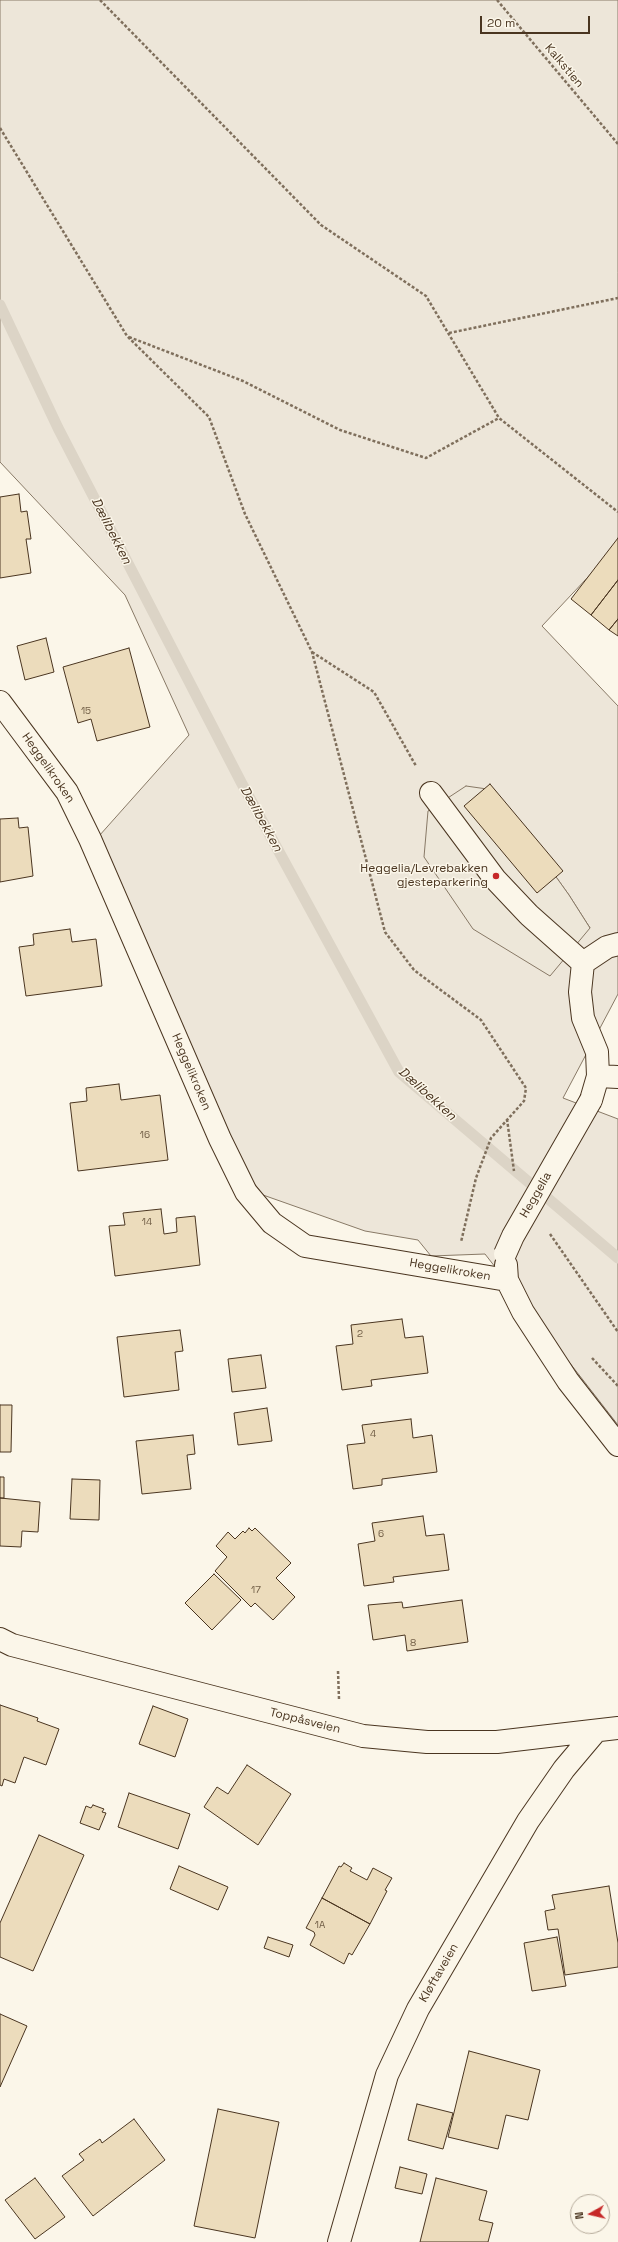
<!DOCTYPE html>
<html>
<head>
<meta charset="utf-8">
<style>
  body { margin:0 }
  #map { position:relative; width:618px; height:2242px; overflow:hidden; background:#fbf6e9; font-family:"Space Grotesk",sans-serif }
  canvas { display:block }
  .north { position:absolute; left:570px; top:2194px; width:40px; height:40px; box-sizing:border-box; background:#fbf6e9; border:1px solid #b4a999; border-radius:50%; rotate:262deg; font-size:11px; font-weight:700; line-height:16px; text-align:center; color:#4a3520 }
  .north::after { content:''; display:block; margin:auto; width:14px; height:18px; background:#c62828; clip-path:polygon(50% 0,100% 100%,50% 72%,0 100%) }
  .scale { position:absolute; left:480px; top:16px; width:110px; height:18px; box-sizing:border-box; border:2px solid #4a3520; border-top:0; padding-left:5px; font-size:12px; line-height:14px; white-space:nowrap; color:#4a3520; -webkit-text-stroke:3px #fbf6e9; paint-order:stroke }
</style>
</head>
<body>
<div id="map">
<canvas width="618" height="2242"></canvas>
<div class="north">N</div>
<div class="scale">20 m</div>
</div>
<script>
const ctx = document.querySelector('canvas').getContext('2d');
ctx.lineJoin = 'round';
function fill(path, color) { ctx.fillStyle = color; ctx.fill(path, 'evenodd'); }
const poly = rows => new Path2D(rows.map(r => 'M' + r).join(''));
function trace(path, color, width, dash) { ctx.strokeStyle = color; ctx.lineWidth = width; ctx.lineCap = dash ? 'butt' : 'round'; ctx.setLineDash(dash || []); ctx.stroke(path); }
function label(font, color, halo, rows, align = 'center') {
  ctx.font = font + ' "Space Grotesk",sans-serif'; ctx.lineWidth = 3; ctx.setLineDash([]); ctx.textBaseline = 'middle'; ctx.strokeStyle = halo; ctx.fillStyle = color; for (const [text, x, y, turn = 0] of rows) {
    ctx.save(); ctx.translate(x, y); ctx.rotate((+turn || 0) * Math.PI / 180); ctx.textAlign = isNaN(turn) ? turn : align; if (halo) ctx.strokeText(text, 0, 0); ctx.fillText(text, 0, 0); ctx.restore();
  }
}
const green = poly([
  [0,0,618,0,618,545,542,626,618,706,618,994,563,1098,618,1119,618,1425,485,1254,431,1256,418,1240,365,1231,263,1195,220,1139,99,836,189,735,125,595,0,462,0,0],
  [494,790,569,895,590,928,494,790]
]);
fill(green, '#ede6d9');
trace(green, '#887966', 1);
const parking = poly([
  [466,786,494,790,569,895,590,928,550,976,473,929,424,857,428,811,466,786]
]);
fill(parking, '#ede7d9');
trace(parking, '#887966', 1);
trace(poly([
  [0,305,58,428,241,782,399,1072,618,1258]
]), '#dcd4c6', 11);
const building = poly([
  [19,494,21,512,27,511,31,539,26,539,31,573,0,578,0,497,19,494],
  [618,538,618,580,591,615,571,599,618,538],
  [618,580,618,619,609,630,591,615,618,580],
  [618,619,618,636,609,630,618,619],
  [46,638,54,672,25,680,17,646,46,638],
  [129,648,150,727,97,741,91,719,78,723,63,667,129,648],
  [490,784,563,871,537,893,464,806,490,784],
  [18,818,19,828,28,827,33,876,0,882,0,819,18,818],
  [70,929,72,942,96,939,102,986,26,996,19,947,34,945,33,934,70,929],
  [119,1084,121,1100,160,1095,168,1160,78,1171,70,1103,87,1101,86,1088,119,1084],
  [161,1209,164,1234,177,1232,176,1218,195,1216,200,1265,115,1276,109,1226,125,1225,123,1213,161,1209],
  [402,1319,405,1338,423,1336,428,1373,371,1380,372,1386,342,1390,336,1346,353,1344,351,1325,402,1319],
  [180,1330,183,1351,175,1352,179,1390,124,1397,117,1337,180,1330],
  [261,1355,266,1388,232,1392,228,1359,261,1355],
  [0,1405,12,1405,11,1452,0,1452,0,1405],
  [267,1408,272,1441,238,1445,234,1413,267,1408],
  [411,1419,413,1438,432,1435,437,1472,382,1479,382,1485,353,1489,347,1445,365,1443,362,1425,411,1419],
  [193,1435,195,1454,187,1455,191,1489,142,1494,136,1441,193,1435],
  [0,1477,4,1477,4,1498,0,1498,0,1477],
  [72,1479,100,1480,99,1520,70,1519,72,1479],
  [0,1498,40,1502,38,1532,22,1531,21,1547,0,1546,0,1498],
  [423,1516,426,1536,444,1534,449,1570,393,1577,394,1582,364,1586,358,1544,375,1541,372,1523,423,1516],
  [249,1528,252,1531,255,1528,291,1563,276,1578,295,1597,273,1620,255,1603,251,1607,215,1571,227,1557,216,1546,228,1532,235,1539,243,1531,245,1533,249,1528],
  [214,1574,241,1600,212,1630,185,1603,214,1574],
  [462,1600,468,1642,407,1651,405,1635,373,1640,368,1605,402,1602,403,1608,462,1600],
  [0,1705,38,1718,37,1721,59,1729,46,1765,24,1757,15,1783,4,1779,2,1786,0,1785,0,1705],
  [153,1706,188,1719,175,1757,139,1744,153,1706],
  [247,1765,291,1794,258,1845,204,1807,217,1787,228,1794,247,1765],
  [129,1793,190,1814,178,1849,118,1827,129,1793],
  [93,1805,104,1809,102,1812,106,1813,99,1830,80,1823,86,1806,91,1808,93,1805],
  [39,1835,84,1855,33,1971,0,1957,0,1923,39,1835],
  [344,1863,352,1868,350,1871,367,1880,373,1868,392,1878,385,1890,387,1891,370,1924,322,1898,339,1866,341,1867,344,1863],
  [179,1866,228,1887,218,1910,170,1889,179,1866],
  [609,1886,618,1943,618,1967,565,1975,558,1929,548,1930,545,1911,555,1909,552,1895,609,1886],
  [322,1898,370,1924,352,1955,349,1953,344,1964,310,1945,315,1935,314,1932,306,1928,322,1898],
  [268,1937,293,1945,289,1957,264,1948,268,1937],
  [557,1937,566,1986,532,1991,524,1943,557,1937],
  [0,2014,27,2026,0,2087,0,2014],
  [469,2051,540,2070,528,2120,506,2115,498,2149,448,2137,469,2051],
  [417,2104,453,2113,443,2149,408,2140,417,2104],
  [218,2109,279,2122,255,2238,194,2226,218,2109],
  [134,2119,165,2160,93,2216,62,2176,84,2160,79,2154,100,2139,102,2143,134,2119],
  [400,2167,427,2174,422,2194,395,2188,400,2167],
  [35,2178,65,2217,35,2239,5,2200,35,2178],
  [436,2178,487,2191,479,2220,493,2223,488,2242,420,2242,436,2178]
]);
fill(building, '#ecdcbc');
trace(building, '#4a3520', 1);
const minor = poly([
  [0,702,67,792,90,839,220,1139,246,1192,272,1223,305,1246,507,1280],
  [431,793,495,879,529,915,583,963],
  [598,1076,618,1077],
  [591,1100,598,1076,597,1052,583,1018,580,992,583,963,607,947,618,944],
  [506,1265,507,1280,523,1312,568,1381,618,1445],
  [0,1639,12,1645,363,1736,427,1742,497,1742,618,1728],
  [339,2242,387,2075,418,2009,528,1821,564,1769,596,1731]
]);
trace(minor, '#4a3520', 24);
trace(poly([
  [100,0,321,225,426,296,499,418,618,512],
  [497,0,618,144],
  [0,128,127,336,209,417,245,514,312,652,385,932,414,970,481,1020,526,1088,524,1101,491,1138,476,1178,461,1242],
  [449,333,618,298],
  [129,337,243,381,340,430,426,458,499,418],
  [312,652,374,692,416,766],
  [507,1119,514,1171],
  [550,1234,618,1332],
  [592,1358,618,1386],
  [338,1671,339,1699]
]), '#7f6f5c', 2.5, [3, 2]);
trace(minor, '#fbf6e9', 22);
const minorBridge = poly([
  [505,1254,513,1236,591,1100]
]);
trace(minorBridge, '#4a3520', 24, []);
trace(minorBridge, '#fbf6e9', 22);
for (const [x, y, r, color] of [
  [496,876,4,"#c62828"]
]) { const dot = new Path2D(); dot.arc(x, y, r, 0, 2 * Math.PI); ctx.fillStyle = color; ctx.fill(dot); trace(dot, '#fbf6e9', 1.5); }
label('10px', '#725f47', null, [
  ["15",86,711],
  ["16",145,1135],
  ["14",147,1222],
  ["2",360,1334],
  ["4",373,1434],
  ["6",381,1534],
  ["17",256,1590],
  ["8",413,1643],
  ["1A",320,1925]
]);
label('12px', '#4a3520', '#fbf6e9', [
  ["Kalkstien",564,66,50],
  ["Heggelikroken",48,768,55],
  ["Heggelikroken",191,1072,67],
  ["Heggelia",536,1195,-60],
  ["Heggelikroken",450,1270,10],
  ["Toppåsveien",305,1721,14],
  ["Kløftaveien",439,1973,-60]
]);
label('12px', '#4a3520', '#fbf6e9', [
  ["Heggelia/Levrebakken",488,869],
  ["gjesteparkering",488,883]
], 'right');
label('italic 13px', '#4a3520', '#fbf6e9', [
  ["Dælibekken",111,531,63],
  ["Dælibekken",261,819,61],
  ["Dælibekken",427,1094,42]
]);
</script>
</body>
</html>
